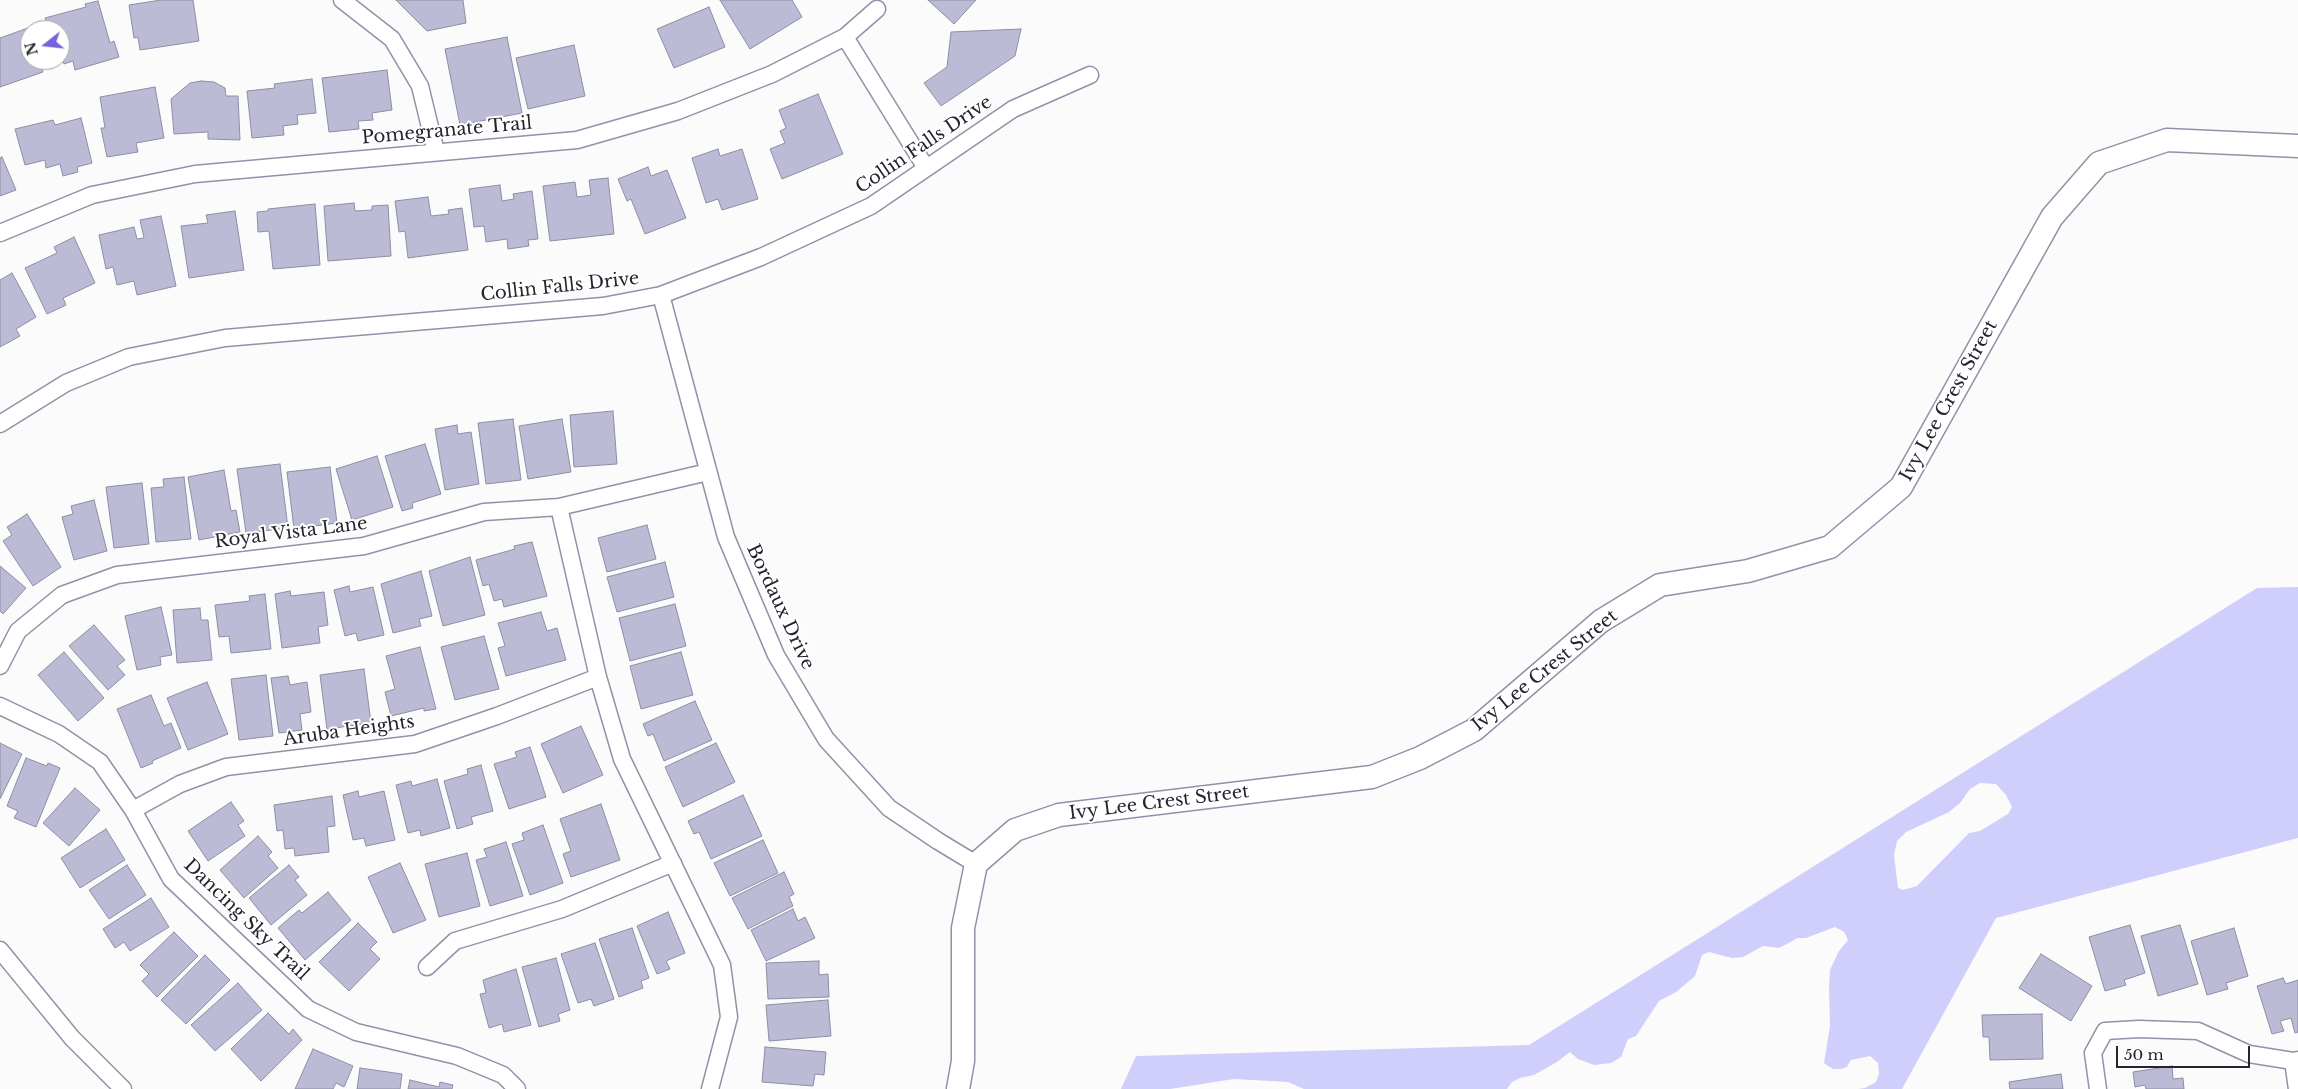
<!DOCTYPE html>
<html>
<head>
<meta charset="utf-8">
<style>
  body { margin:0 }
  #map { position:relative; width:2298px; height:1089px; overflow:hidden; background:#fbfbfb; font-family:"Libre Baskerville",serif }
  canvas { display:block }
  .north { position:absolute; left:20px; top:20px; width:50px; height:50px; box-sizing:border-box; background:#fff; border:1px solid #a8a8ac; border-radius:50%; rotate:254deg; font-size:14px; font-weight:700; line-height:20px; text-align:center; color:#26252f }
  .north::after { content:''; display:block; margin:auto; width:18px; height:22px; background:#7662dd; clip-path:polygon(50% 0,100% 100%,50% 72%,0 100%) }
  .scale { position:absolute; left:2116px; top:1046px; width:134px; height:22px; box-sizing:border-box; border:2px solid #26252f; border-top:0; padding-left:6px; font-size:15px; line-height:18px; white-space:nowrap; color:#26252f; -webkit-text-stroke:4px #fff; paint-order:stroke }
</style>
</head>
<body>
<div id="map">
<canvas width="2298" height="1089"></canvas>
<div class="north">N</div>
<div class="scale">50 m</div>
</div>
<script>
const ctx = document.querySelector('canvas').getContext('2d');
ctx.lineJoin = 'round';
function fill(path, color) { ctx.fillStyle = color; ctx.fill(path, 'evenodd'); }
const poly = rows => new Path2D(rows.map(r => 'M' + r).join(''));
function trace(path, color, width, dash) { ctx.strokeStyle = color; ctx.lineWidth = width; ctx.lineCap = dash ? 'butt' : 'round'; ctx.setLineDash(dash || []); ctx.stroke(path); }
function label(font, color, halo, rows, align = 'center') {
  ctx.font = font + ' "Libre Baskerville",serif'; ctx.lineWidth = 4; ctx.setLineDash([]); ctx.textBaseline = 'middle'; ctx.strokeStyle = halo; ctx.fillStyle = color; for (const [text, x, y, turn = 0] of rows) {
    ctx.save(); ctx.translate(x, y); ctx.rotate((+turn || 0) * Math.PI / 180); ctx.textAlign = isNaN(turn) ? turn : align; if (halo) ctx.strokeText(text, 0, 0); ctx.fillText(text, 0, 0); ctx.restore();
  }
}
fill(poly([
  [2298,587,2298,838,1996,918,1902,1089,1858,1089,1865,1088,1876,1082,1879,1074,1878,1063,1870,1056,1851,1060,1847,1067,1841,1069,1833,1069,1824,1063,1830,1026,1829,988,1830,970,1839,951,1848,940,1844,932,1835,927,1806,938,1798,938,1779,948,1763,946,1743,957,1732,958,1709,952,1702,955,1695,976,1676,992,1659,1001,1636,1036,1628,1039,1621,1057,1611,1063,1594,1065,1578,1059,1570,1052,1557,1062,1534,1075,1520,1078,1512,1082,1507,1089,1304,1089,1288,1082,1234,1079,1170,1089,1121,1089,1136,1056,1529,1045,2257,588],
  [1980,783,1996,784,2006,795,2012,807,2008,814,1980,831,1969,833,1917,886,1903,890,1898,888,1894,855,1897,841,1906,832,1949,812,1960,803,1970,789]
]), '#d0cefa');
const building = poly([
  [161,0,193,0,199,41,140,50,138,37,134,38,129,5,161,0],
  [396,0,463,0,466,23,427,31,396,0],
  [720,0,792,0,802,17,750,49,720,0],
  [928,0,976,0,954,24,928,0],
  [98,1,110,43,114,41,119,57,75,70,73,61,64,64,60,51,60,30,49,30,45,18,86,7,85,4,98,1],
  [709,7,725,47,674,68,657,29,709,7],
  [28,28,30,35,30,60,39,60,43,72,0,87,0,38,28,28],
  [1021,29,1015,56,941,106,924,83,947,67,951,32,1021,29],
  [507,37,522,113,460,125,445,49,507,37],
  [574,45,585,96,528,109,516,58,574,45],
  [387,70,392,110,372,113,373,120,358,121,359,129,329,132,322,78,387,70],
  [312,79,316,113,297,115,298,124,283,126,284,135,252,138,247,91,275,88,274,84,312,79],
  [201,81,214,82,225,88,226,96,238,96,240,140,208,139,208,132,174,134,171,99,190,83,201,81],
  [155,87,164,138,136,143,138,152,107,157,101,128,105,128,100,97,155,87],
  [818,94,843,154,782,179,770,149,785,143,780,131,786,128,779,110,818,94],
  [81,118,92,163,77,167,78,172,63,176,60,164,46,168,45,160,25,165,15,129,53,120,55,125,81,118],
  [718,149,720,156,742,149,758,199,722,210,718,199,706,203,692,158,718,149],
  [2,157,16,190,0,196,0,158,2,157],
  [648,167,651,176,667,170,686,218,645,234,631,199,627,201,618,179,648,167],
  [608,178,614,234,550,241,543,186,575,182,577,197,591,195,589,180,608,178],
  [500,185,502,201,514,199,513,194,532,191,538,239,528,240,529,246,508,249,507,239,486,242,484,226,474,227,469,189,500,185],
  [428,197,431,216,449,214,448,210,462,208,468,250,408,258,405,231,399,232,395,201,428,197],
  [354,203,355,211,372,210,372,206,388,205,391,256,328,261,324,206,354,203],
  [315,204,320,265,273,269,269,231,258,232,257,212,268,211,268,209,315,204],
  [235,211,244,270,189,278,181,226,208,223,206,215,235,211],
  [161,216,176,286,137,295,134,281,117,285,113,267,106,269,99,235,134,227,137,239,144,238,140,220,161,216],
  [74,237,95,283,63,298,66,305,47,314,25,268,57,253,54,247,74,237],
  [12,273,36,317,16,329,20,336,0,347,0,280,12,273],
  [613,411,617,464,574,467,570,415,613,411],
  [513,419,521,480,486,484,478,423,513,419],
  [562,419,571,472,528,479,519,426,562,419],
  [457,425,458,434,471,432,479,484,445,490,435,429,457,425],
  [425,444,441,494,412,503,413,508,402,511,385,456,425,444],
  [377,456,393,507,352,520,336,469,377,456],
  [280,464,288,528,246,533,237,469,280,464],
  [330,467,337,523,294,529,287,472,330,467],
  [224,470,231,511,236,510,240,532,199,540,188,477,224,470],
  [184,477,191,539,156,542,151,488,164,487,163,479,184,477],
  [142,483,149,544,114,548,106,487,142,483],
  [94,500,107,551,74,560,62,517,73,514,71,506,94,500],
  [27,514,61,567,33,586,3,541,12,535,7,527,27,514],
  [647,525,656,559,607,572,598,538,647,525],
  [532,542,547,596,504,607,502,599,494,601,489,584,483,586,476,560,515,549,514,546,532,542],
  [470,557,485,615,443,626,429,571,470,557],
  [665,562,674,597,617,612,607,577,665,562],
  [0,566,26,588,3,614,0,611,0,566],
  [421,571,432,616,419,619,421,626,393,633,381,584,421,571],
  [349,586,350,592,373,587,384,635,358,641,356,633,345,636,334,590,349,586],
  [290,591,291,596,324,592,328,625,318,627,320,643,282,648,275,594,290,591],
  [265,594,271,649,231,653,229,636,219,637,215,605,250,601,249,596,265,594],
  [675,604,686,646,630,661,619,618,675,604],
  [161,607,172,655,160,657,161,665,137,670,125,616,161,607],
  [200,608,201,620,208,620,212,660,177,663,173,610,200,608],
  [541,612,547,631,557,628,566,660,506,676,498,648,505,646,498,623,541,612],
  [94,625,125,660,117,666,125,675,108,690,69,646,94,625],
  [484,636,499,689,455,700,441,647,484,636],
  [420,647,436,709,424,711,424,708,391,716,385,692,395,689,386,656,420,647],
  [64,652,104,698,78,721,38,675,64,652],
  [681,652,693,695,641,709,630,666,681,652],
  [364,669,371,723,327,729,320,675,364,669],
  [266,675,273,736,239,740,231,679,266,675],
  [288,676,290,685,307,682,311,712,300,714,302,730,279,733,271,678,288,676],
  [207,682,228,734,188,750,167,698,207,682],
  [151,695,164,726,171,723,181,748,152,761,153,763,141,768,117,709,151,695],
  [695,701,712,740,664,761,653,734,648,736,643,724,695,701],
  [581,726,603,775,563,793,541,744,581,726],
  [0,743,22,754,0,799,0,743],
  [716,743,735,782,683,807,665,767,716,743],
  [530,747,546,797,509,809,494,764,517,757,515,752,530,747],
  [26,758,47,766,48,763,60,768,36,827,14,818,18,811,7,806,26,758],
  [481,765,493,811,471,817,473,824,457,829,444,781,468,774,467,769,481,765],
  [437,779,450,828,421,836,420,830,408,833,396,785,411,781,412,786,437,779],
  [75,788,100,810,69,846,43,823,75,788],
  [358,791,359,797,384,791,395,840,366,846,364,838,353,840,343,795,358,791],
  [743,795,762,836,711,859,699,832,694,834,688,821,743,795],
  [332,796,335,826,327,827,329,852,295,856,294,848,285,849,283,830,277,831,274,805,332,796],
  [231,802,244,821,238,825,245,836,208,861,188,831,231,802],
  [601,804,620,860,571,877,563,854,571,851,560,819,601,804],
  [543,825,563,883,530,895,512,844,524,840,522,833,543,825],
  [106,829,125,860,80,888,61,858,106,829],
  [258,836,272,852,268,856,278,868,244,898,220,870,258,836],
  [763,840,778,873,730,896,714,863,763,840],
  [506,842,523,896,490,906,476,860,487,857,484,849,506,842],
  [467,853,480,906,439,917,425,864,467,853],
  [400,863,426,920,393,933,368,877,400,863],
  [127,865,146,895,109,919,89,890,127,865],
  [289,865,299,877,295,880,307,895,271,925,249,898,289,865],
  [784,872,794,894,789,897,793,906,748,929,732,898,784,872],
  [328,892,351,920,305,960,278,928,299,910,302,913,328,892],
  [151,898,169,927,130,951,124,942,115,948,103,929,151,898],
  [793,909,798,921,805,917,815,938,766,961,751,930,793,909],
  [668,912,685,953,666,961,670,969,657,974,637,926,668,912],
  [358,923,377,942,370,949,380,959,349,991,319,962,358,923],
  [2130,925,2145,973,2124,980,2126,985,2105,991,2089,937,2130,925],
  [2180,925,2198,984,2158,996,2141,936,2180,925],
  [632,928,649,978,641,981,643,988,619,997,599,939,632,928],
  [2234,928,2248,976,2226,983,2228,989,2207,995,2191,941,2234,928],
  [174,932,198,956,157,997,142,981,149,974,140,965,174,932],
  [595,943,614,999,594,1006,591,999,578,1003,561,954,595,943],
  [2041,954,2092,986,2071,1021,2019,988,2041,954],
  [205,955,230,980,186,1024,161,1000,205,955],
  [556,958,570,1010,558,1014,560,1021,539,1027,522,967,556,958],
  [819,961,819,975,828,974,829,997,768,999,766,963,819,961],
  [516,969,531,1025,504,1032,502,1024,489,1028,480,994,486,993,483,980,516,969],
  [2283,978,2286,984,2298,980,2298,1032,2295,1033,2291,1018,2280,1021,2284,1031,2272,1034,2257,986,2283,978],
  [238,983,262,1010,215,1051,191,1025,238,983],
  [828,1000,831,1036,769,1041,766,1005,828,1000],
  [268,1013,289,1034,293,1029,302,1040,261,1081,231,1049,268,1013],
  [2042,1014,2043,1059,1990,1060,1989,1037,1983,1037,1982,1015,2042,1014],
  [765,1047,826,1052,824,1075,815,1074,813,1086,762,1082,765,1047],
  [313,1049,353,1066,344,1087,336,1083,333,1089,295,1089,313,1049],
  [2172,1066,2173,1079,2183,1078,2184,1089,2146,1089,2145,1085,2135,1087,2133,1072,2172,1066],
  [360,1068,402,1074,400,1089,357,1089,360,1068],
  [2061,1074,2063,1089,2010,1089,2009,1082,2061,1074],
  [410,1080,439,1087,440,1082,453,1085,452,1089,408,1089,410,1080]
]);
fill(building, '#bcbbd5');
trace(building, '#8e8da6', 1);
const street = poly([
  [342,0,392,39,420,86,436,152],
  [845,37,926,168],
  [0,233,92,195,195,174,577,140,678,111,772,74,845,37,877,9],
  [661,295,726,537,776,655,826,739,889,808,938,841,976,864],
  [0,424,66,383,129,357,225,338,603,306,661,295,761,257,871,206,1013,109,1090,75],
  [559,507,598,677,622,759,722,965,729,1017,710,1089],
  [0,666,18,631,62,595,117,575,364,546,484,512,559,507,708,472],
  [0,706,59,734,100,762,133,810,171,879,308,1009,356,1032,457,1056,503,1075,517,1089],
  [133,810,180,784,226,767,415,744,497,716,598,677],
  [0,950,72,1038,123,1089],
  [427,967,455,941,562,909,673,863],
  [2293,1061,2297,1089],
  [2098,1089,2093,1053,2105,1031,2139,1029,2198,1031,2249,1054,2293,1061,2298,1060]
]);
const secondary = poly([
  [958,1089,963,1061,963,928,976,864,1015,830,1059,815,1372,777,1420,758,1474,730,1601,621,1660,585,1748,571,1830,547,1901,487,2052,217,2099,163,2167,140,2298,146]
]);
trace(street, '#9291a9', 19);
trace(secondary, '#9291a9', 25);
trace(street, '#fff', 16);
trace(secondary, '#fff', 22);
label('18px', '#26252f', '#fff', [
  ["Pomegranate Trail",447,131,-5],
  ["Collin Falls Drive",924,145,-34],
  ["Collin Falls Drive",560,287,-6],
  ["Ivy Lee Crest Street",1949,401,-61],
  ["Royal Vista Lane",291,533,-7],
  ["Bordaux Drive",780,607,65],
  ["Ivy Lee Crest Street",1545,671,-39],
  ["Aruba Heights",349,731,-8],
  ["Ivy Lee Crest Street",1159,803,-7],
  ["Dancing Sky Trail",246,920,44]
]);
</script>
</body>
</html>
